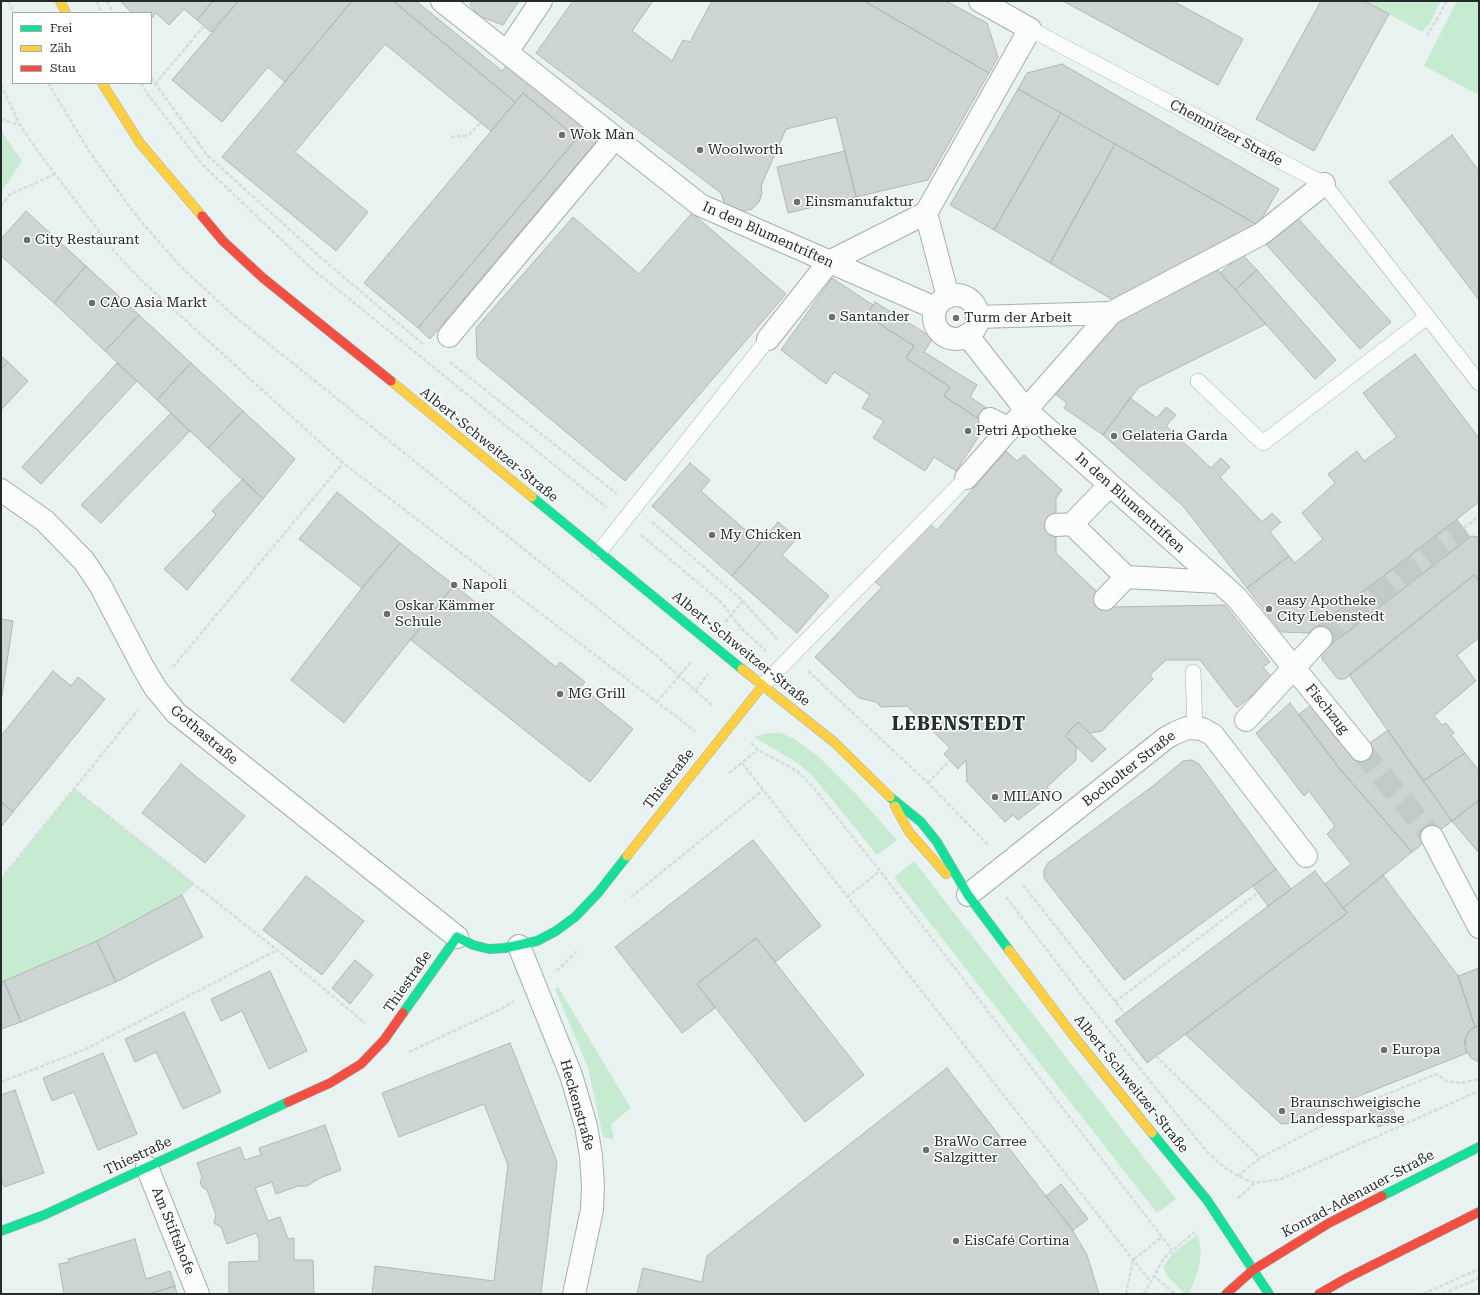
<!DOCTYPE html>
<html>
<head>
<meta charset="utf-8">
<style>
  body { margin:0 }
  #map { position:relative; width:1480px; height:1295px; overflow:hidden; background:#e7f2f1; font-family:"Roboto Serif",serif }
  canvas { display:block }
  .frame { position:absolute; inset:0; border:2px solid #242b2b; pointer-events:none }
  .legend { position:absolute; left:12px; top:12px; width:140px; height:72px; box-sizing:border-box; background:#fff; border:1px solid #a7aaaa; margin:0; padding:5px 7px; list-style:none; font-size:12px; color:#242b2b }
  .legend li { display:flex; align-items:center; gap:8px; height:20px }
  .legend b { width:20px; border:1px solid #a7aaaa }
</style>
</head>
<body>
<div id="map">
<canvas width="1480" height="1295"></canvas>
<div class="frame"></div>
<ul class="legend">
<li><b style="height:5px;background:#16e098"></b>Frei</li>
<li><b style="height:5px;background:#ffcf43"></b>Zäh</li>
<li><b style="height:5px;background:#f24e42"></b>Stau</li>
</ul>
</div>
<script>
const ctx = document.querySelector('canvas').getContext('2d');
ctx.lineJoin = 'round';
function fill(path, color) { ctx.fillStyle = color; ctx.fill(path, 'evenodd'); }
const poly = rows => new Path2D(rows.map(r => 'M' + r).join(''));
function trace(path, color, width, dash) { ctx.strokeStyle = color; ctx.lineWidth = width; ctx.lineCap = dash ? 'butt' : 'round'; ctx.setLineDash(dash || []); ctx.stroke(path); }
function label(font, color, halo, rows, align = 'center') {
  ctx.font = font + ' "Roboto Serif",serif'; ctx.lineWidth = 3; ctx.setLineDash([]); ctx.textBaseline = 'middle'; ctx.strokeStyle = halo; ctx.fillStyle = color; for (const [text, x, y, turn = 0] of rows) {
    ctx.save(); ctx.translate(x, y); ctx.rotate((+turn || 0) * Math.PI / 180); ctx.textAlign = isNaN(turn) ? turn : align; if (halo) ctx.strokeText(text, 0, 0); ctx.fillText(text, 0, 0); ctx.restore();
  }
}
fill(poly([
  [1364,1,1441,1,1430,23,1422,32],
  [1457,1,1479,1,1479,95,1424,66],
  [1,131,22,161,1,192],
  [767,733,780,733,793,738,819,757,856,794,897,840,877,855,812,775,796,762,754,737],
  [74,789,195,884,182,895,97,941,1,982,1,879],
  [914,861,1176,1199,1157,1213,894,877],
  [558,987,631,1108,611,1124,614,1140,603,1137,588,1068,555,989],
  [1198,1234,1201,1253,1198,1271,1189,1294,1185,1294,1168,1277,1163,1267,1173,1253]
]), '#c7ebd1');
const building = poly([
  [120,1,213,1,197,20,184,9,169,25,156,13,151,19,151,13,132,13,120,1],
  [213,1,238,1,211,32,197,20,213,1],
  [239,1,352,1,285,82,268,67,222,122,172,80,239,1],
  [352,1,393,1,515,102,491,131,385,44,295,152,368,212,336,251,222,157,352,1],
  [393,1,416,1,502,71,509,63,601,136,430,339,418,328,577,138,523,93,515,102,393,1],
  [472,1,519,1,503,25,479,16,470,5,472,1],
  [573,1,653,1,632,31,672,61,683,40,690,42,712,1,864,1,989,73,928,180,856,197,836,117,786,129,761,186,762,193,759,202,752,209,741,212,729,207,724,202,721,193,536,53,573,1],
  [864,1,946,1,987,23,998,57,989,73,864,1],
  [1063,1,1173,1,1243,39,1218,85,1063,1],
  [1321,1,1364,1,1389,14,1314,151,1256,119,1321,1],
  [1062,64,1279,189,1258,225,1018,89,1027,73,1062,64],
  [1018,89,1061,113,994,230,950,205,1018,89],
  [523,93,577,138,418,328,364,283,523,93],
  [1061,113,1115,144,1050,263,994,230,1061,113],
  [1452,135,1479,171,1479,300,1389,182,1452,135],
  [1115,144,1258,225,1113,300,1050,263,1115,144],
  [845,151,856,197,788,213,777,167,845,151],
  [26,211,86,266,54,303,1,256,1,239,26,211],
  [692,213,786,294,625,481,477,358,476,328,573,217,639,274,692,213],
  [1295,215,1391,322,1360,349,1264,242,1295,215],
  [1242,254,1257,270,1235,290,1220,273,1242,254],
  [86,266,139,315,105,351,54,303,86,266],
  [1217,269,1266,324,1139,387,1103,435,1064,408,1067,403,1054,393,1108,326,1217,269],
  [1257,270,1336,360,1315,379,1235,290,1257,270],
  [832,278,873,305,866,315,914,346,906,358,950,387,944,396,987,424,956,471,934,457,925,471,873,438,884,421,862,408,870,395,834,372,826,384,781,350,832,278],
  [875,302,933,338,924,352,977,385,970,397,994,413,987,424,944,396,950,387,906,358,914,346,866,315,875,302],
  [139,315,191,363,157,400,105,351,139,315],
  [1415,354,1479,438,1479,502,1309,633,1281,632,1247,588,1289,556,1295,563,1323,539,1302,513,1335,483,1328,474,1357,451,1364,461,1397,437,1363,393,1415,354],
  [1,356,8,362,1,369,1,356],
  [8,362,28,381,1,410,1,369,8,362],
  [117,363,137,381,41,484,22,467,117,363],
  [191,363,243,411,208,448,157,400,191,363],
  [1130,398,1157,418,1166,407,1176,415,1166,426,1211,468,1221,458,1230,467,1220,477,1262,522,1272,513,1281,522,1270,532,1289,556,1247,588,1183,506,1103,435,1130,398],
  [243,411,295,459,263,499,208,448,243,411],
  [171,413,190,431,101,523,81,505,171,413],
  [1006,451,1017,461,1024,455,1062,490,1056,498,1056,553,1113,607,1225,605,1270,662,1263,667,1272,678,1237,708,1200,660,1166,660,1150,675,1153,679,1102,731,1089,733,1078,722,1065,736,1076,746,1076,760,1047,787,1053,793,1018,820,1013,815,1005,822,967,782,966,760,958,769,944,754,950,748,907,706,881,707,876,702,859,698,815,657,882,587,875,582,929,524,937,530,1006,451],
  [690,463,710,480,701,491,760,543,732,576,652,506,690,463],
  [243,479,263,499,187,590,164,569,216,515,212,511,243,479],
  [337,492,400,543,362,588,299,539,337,492],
  [1457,520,1470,537,1328,647,1314,629,1457,520],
  [778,522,797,538,782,555,829,596,797,633,732,576,778,522],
  [1472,536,1478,537,1479,539,1479,581,1474,575,1345,679,1338,679,1322,659,1322,651,1472,536],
  [400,543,454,585,344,723,291,680,362,588,400,543],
  [1474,575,1479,581,1479,638,1457,655,1476,681,1434,716,1442,725,1446,723,1454,733,1451,735,1465,753,1423,781,1349,675,1474,575],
  [454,585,556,667,560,662,585,682,581,687,633,729,590,782,411,640,454,585],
  [1,619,13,621,2,696,1,696,1,619],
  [53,671,71,686,78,677,105,699,13,812,1,802,1,736,53,671],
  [1290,703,1339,768,1412,852,1343,908,1325,884,1351,864,1327,834,1335,826,1309,791,1304,796,1256,733,1290,703],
  [1313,704,1352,756,1388,730,1452,821,1412,852,1339,768,1299,714,1313,704],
  [1078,722,1106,749,1092,762,1065,736,1078,722],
  [1465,753,1479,771,1479,800,1452,821,1423,781,1465,753],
  [1192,760,1199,764,1276,869,1124,980,1044,878,1044,870,1048,863,1153,786,1183,761,1192,760],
  [181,764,245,816,205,863,142,813,181,764],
  [1479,800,1479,853,1452,821,1479,800],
  [1,802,13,812,1,827,1,802],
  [753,840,821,926,775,962,756,938,697,984,715,1008,682,1033,615,947,753,840],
  [1276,869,1291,889,1268,906,1253,886,1276,869],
  [1315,871,1347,913,1147,1063,1115,1021,1315,871],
  [1383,875,1458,976,1475,1027,1469,1031,1465,1040,1467,1053,1291,1123,1281,1124,1185,1034,1347,913,1343,908,1383,875],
  [306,876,364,921,322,975,263,930,306,876],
  [182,895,203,937,116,982,97,941,182,895],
  [756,938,864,1075,805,1122,697,984,756,938],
  [97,941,116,982,21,1022,4,981,97,941],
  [355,960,373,975,350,1004,332,988,355,960],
  [1479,968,1479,1025,1475,1027,1458,976,1479,968],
  [270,971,307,1051,269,1069,242,1011,221,1021,211,999,270,971],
  [4,981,21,1022,1,1029,1,982,4,981],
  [184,1012,221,1092,183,1109,156,1052,135,1062,125,1039,184,1012],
  [1479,1025,1479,1062,1471,1058,1464,1047,1465,1040,1469,1031,1479,1025],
  [510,1043,557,1162,541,1294,372,1294,375,1266,494,1281,508,1165,484,1104,399,1137,382,1093,510,1043],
  [103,1053,137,1134,98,1150,74,1092,52,1101,43,1078,103,1053],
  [947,1068,1073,1231,1087,1255,1099,1294,637,1294,643,1268,702,1282,707,1256,947,1068],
  [15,1090,44,1173,4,1187,1,1179,1,1095,15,1090],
  [1389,1101,1397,1119,1378,1127,1370,1109,1389,1101],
  [325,1125,341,1170,320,1178,307,1186,298,1186,276,1194,272,1182,255,1188,268,1221,280,1217,288,1239,294,1238,294,1260,313,1260,314,1294,229,1294,229,1262,259,1261,259,1240,256,1233,227,1244,221,1227,215,1224,214,1221,216,1215,207,1190,202,1187,200,1182,202,1177,197,1163,240,1147,245,1160,261,1155,259,1148,325,1125],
  [1061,1184,1088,1219,1073,1230,1046,1196,1061,1184],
  [135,1239,146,1279,170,1271,175,1286,149,1294,64,1294,59,1264,69,1262,68,1259,135,1239],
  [175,1286,177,1294,149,1294,175,1286]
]);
fill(building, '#ccd4d4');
trace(building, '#b0b8b8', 1);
trace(poly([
  [1321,638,1464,528],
  [1361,750,1432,837]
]), '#c0cac9', 22, [22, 11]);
const lane = poly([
  [1030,29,1324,184,1479,383],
  [1198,381,1263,443,1427,317],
  [599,552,768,339],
  [1193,672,1195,728],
  [763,685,966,478]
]);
const street = poly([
  [442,1,700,205,935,308],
  [507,52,541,1],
  [926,213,1030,29,980,1],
  '934 317a22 22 0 1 1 44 0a22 22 0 1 1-44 0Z',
  [977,317,1111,313,1261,234,1324,184],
  [967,335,1026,410,1236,597,1361,750],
  [449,336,615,138],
  [768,339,829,262,926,213,948,297],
  [990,419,1010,429],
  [966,478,1111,313],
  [1,490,45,521,84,561,100,585,144,669,156,689,176,713,457,937],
  [1072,524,1126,577],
  [1056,525,1072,524,1110,485],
  [1105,599,1126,577,1219,582],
  [1246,720,1321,638],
  [1432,837,1479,927],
  [968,895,1166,738,1175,733,1187,728,1202,729,1213,735,1306,856],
  [519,946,571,1075,586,1126,591,1156,593,1186,592,1210,574,1294],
  [147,1167,198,1294]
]);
const fast = poly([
  [532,497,742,669],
  [890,797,921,822,937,842,968,895,1009,950],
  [403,1013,457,937,473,945,489,949,505,948,537,941,556,931,575,917,598,893,627,856],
  [1152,1133,1207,1200,1269,1294],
  [1382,1196,1479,1147],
  [1,1231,44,1215,288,1102]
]);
const slow = poly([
  [60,1,66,13],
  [102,83,140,143,202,216],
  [391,381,532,497],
  [742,669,834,742,890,797],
  [895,806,909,832,946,874],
  [627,856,763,685],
  [1009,950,1072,1034,1152,1133]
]);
const jam = poly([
  [202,216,223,241,263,278,391,381],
  [288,1102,330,1083,361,1064,384,1040,403,1013],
  [1226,1294,1253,1270,1329,1223,1382,1196],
  [1319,1294,1345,1279,1479,1212]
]);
trace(lane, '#a7afae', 16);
trace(street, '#a7afae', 24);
trace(fast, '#a7afae', 10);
trace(slow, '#a7afae', 10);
trace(jam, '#a7afae', 10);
trace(poly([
  [8,1,14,13],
  [97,1,101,13],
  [107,1,113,13],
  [1427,36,1447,1],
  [151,78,208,156,319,256,424,345],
  [48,83,89,151,134,213,179,265,234,316,658,657,713,706],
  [141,83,146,92,202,164,310,267,606,507],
  [155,84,204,26],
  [1,85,20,125,36,149,114,251,141,280,343,463,695,731],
  [1,119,19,125],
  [451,137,469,135,480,123],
  [1,206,9,195,55,174],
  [450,362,617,494],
  [652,522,743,601,777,639],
  [1464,528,1479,516],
  [641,535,721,602,742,629,766,651],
  [725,622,743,601],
  [173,667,343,463],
  [808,671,928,783,989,846],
  [696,690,708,674],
  [657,702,691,662],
  [751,743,758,750,797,771,812,786,880,871,1172,1250],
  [742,763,1150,1281],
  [729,773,758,750],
  [928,783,950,760],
  [74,789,277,950,365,1023],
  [1,879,138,710],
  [1023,885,1125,1014],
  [631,897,763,790],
  [847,897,880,871],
  [1006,897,1097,1015,1207,1152,1225,1168,1244,1179,1255,1183,1281,1179,1479,1091],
  [557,971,578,950],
  [1115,1002,1258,893],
  [409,1052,501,1009,514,1001],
  [1156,1056,1260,1158],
  [1,1082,86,1049,277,950],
  [1238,1176,1260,1158,1365,1103,1437,1074,1446,1081,1462,1083,1479,1079],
  [1238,1198,1255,1183],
  [1153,1275,1175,1294],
  [1126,1294,1133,1260,1162,1237],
  [1144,1294,1164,1258,1196,1231],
  [1423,1294,1479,1269],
  [1443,1294,1479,1278]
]), '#d8dbdb', 2.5, [4, 2]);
trace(lane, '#fbfdfd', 15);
trace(street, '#fbfdfd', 22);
trace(fast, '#16e098', 9);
trace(slow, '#ffcf43', 9);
trace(jam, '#f24e42', 9);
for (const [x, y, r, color] of [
  [562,135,4,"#687170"],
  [700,150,4,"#687170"],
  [797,202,4,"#687170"],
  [27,240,4,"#687170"],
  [92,303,4,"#687170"],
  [832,317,4,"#687170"],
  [956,318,4,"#687170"],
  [968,431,4,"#687170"],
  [1114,436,4,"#687170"],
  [712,535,4,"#687170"],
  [454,585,4,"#687170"],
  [1269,609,4,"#687170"],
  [387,614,4,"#687170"],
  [560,694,4,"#687170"],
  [995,797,4,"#687170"],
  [1384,1050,4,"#687170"],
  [1282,1111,4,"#687170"],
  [926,1150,4,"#687170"],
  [956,1241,4,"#687170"]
]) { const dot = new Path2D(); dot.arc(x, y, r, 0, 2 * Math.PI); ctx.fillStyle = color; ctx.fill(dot); trace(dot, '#fff', 1.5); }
label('14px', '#242b2b', '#fff', [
  ["Chemnitzer Straße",1226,133,28],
  ["In den Blumentriften",768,235,24],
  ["Albert-Schweitzer-Straße",489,445,39],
  ["In den Blumentriften",1130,503,42],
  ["Albert-Schweitzer-Straße",741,649,39],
  ["Fischzug",1327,709,51],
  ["Gothastraße",204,735,40],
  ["Bocholter Straße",1129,769,-38],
  ["Thiestraße",669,779,-52],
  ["Thiestraße",408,982,-55],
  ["Albert-Schweitzer-Straße",1131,1084,51],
  ["Heckenstraße",577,1105,74],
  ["Thiestraße",138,1156,-25],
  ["Konrad-Adenauer-Straße",1358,1194,-28],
  ["Am Stiftshofe",173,1231,68]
]);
label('14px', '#242b2b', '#fff', [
  ["Wok Man",570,135],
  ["Woolworth",708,150],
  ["Einsmanufaktur",805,202],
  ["City Restaurant",35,240],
  ["CAO Asia Markt",100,303],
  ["Santander",840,317],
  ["Turm der Arbeit",964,318],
  ["Petri Apotheke",976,431],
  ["Gelateria Garda",1122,436],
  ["My Chicken",720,535],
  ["Napoli",462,585],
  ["easy Apotheke",1277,601],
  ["City Lebenstedt",1277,617],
  ["Oskar Kämmer",395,606],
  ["Schule",395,622],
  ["MG Grill",568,694],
  ["MILANO",1003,797],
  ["Europa",1392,1050],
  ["Braunschweigische",1290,1103],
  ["Landessparkasse",1290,1119],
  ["BraWo Carree",934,1142],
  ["Salzgitter",934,1158],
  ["EisCafé Cortina",964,1241]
], 'left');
ctx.letterSpacing = '1px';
label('bold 18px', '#213030', '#fff', [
  ["LEBENSTEDT",959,725]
]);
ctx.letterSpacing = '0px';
</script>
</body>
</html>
